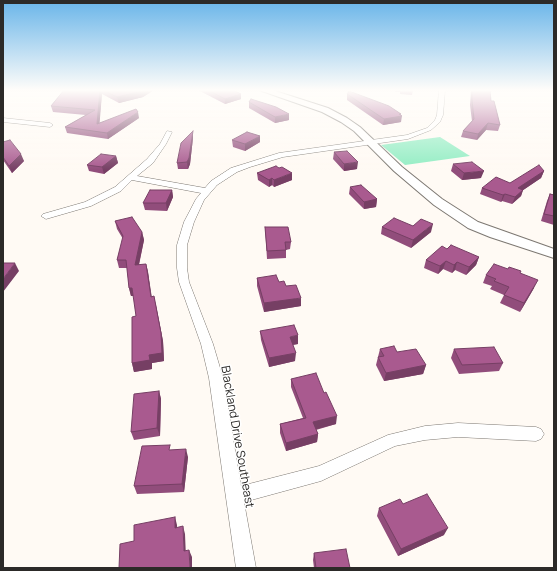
<!DOCTYPE html>
<html>
<head>
<meta charset="utf-8">
<style>
  body { margin:0 }
  #map { position:relative; width:557px; height:571px; overflow:hidden; background:#fffaf4; font-family:Manrope,sans-serif }
  canvas { display:block }
  .frame { position:absolute; inset:0; border:4px solid #2c2a28; pointer-events:none }
</style>
</head>
<body>
<div id="map">
<canvas width="557" height="571"></canvas>
<div class="frame"></div>
</div>
<script>
const ctx = document.querySelector('canvas').getContext('2d');
ctx.lineJoin = 'round';
function fill(path, color) { ctx.fillStyle = color; ctx.fill(path, 'evenodd'); }
const poly = rows => new Path2D(rows.map(r => 'M' + r).join(''));
function trace(path, color, width, dash) { ctx.strokeStyle = color; ctx.lineWidth = width; ctx.lineCap = dash ? 'butt' : 'round'; ctx.setLineDash(dash || []); ctx.stroke(path); }
function label(font, color, halo, rows, align = 'center') {
  ctx.font = font + ' Manrope,sans-serif'; ctx.lineWidth = 3; ctx.setLineDash([]); ctx.textBaseline = 'middle'; ctx.strokeStyle = halo; ctx.fillStyle = color; for (const [text, x, y, turn = 0] of rows) {
    ctx.save(); ctx.translate(x, y); ctx.rotate((+turn || 0) * Math.PI / 180); ctx.textAlign = isNaN(turn) ? turn : align; if (halo) ctx.strokeText(text, 0, 0); ctx.fillText(text, 0, 0); ctx.restore();
  }
}
fill(poly([
  [440,137,470,156,405,165,381,145]
]), '#92edc3');
const street = poly([
  [439,90,445,90,443,115,440,122,431,130,408,139,283,157,250,167,237,172,217,185,204,200,194,222,187,245,187,268,189,282,213,344,223,378,241,486,319,466,388,435,425,426,458,423,536,427,541,429,544,434,541,439,536,441,458,437,425,440,395,446,321,481,244,502,256,568,236,568,209,378,201,344,179,282,177,268,177,245,184,222,196,199,201,193,132,180,121,191,91,206,46,219,41,216,43,214,85,202,115,187,147,159,160,144,167,131,172,132,166,144,153,163,137,176,205,188,211,181,231,168,279,153,407,135,427,128,435,120,437,115,439,90],
  [3,118,50,123,53,125,50,127,3,122,3,118]
]);
const secondary = poly([
  [259,90,272,90,328,108,347,118,360,127,402,167,442,199,478,222,554,249,554,258,490,237,468,228,434,205,394,171,354,131,341,122,322,112,259,90]
]);
trace(street, '#7d7872', 1);
trace(secondary, '#7d7872', 2);
fill(street, '#fff');
fill(secondary, '#fff');
fill(poly([
  [64,90,154,90,143,97,119,103,102,94,99,123,139,118,108,139,67,133,65,127,86,115,53,112,51,106],
  [198,90,233,90,241,94,241,99,225,104],
  [396,90,413,90,412,95,400,94,400,92,395,92],
  [471,90,490,90,491,101,500,125,498,131,486,130,477,140,461,137,463,131,472,121,470,105],
  [347,94,401,115,401,122,383,125,347,100],
  [249,102,289,120,275,123,249,108],
  [193,138,190,164,188,169,178,169,177,163],
  [232,140,260,142,245,151,233,147],
  [3,142,24,161,12,173,3,160],
  [334,152,357,169,344,171,333,159],
  [116,156,118,163,104,174,89,171,87,165],
  [453,164,481,178,462,180,451,171],
  [544,171,541,178,523,190,521,196,512,204,502,201,501,202,480,194,482,188,510,183],
  [257,173,292,180,274,187,272,185,269,187,258,180],
  [350,187,377,199,376,207,364,209,349,194],
  [172,190,173,197,167,211,145,210,143,203],
  [550,194,554,195,554,225,541,221,547,201],
  [115,221,142,232,144,240,139,265,146,264,148,272,151,297,156,305,163,341,164,361,152,363,152,369,134,372,132,363,136,316,134,296,131,296,129,288,127,268,119,268,117,260,123,239,117,229],
  [413,226,431,232,411,248,381,234,382,227],
  [265,227,291,242,290,249,286,250,286,258,267,259],
  [447,249,479,257,476,265,466,275,455,270,452,273,443,269,438,274,424,268,426,260],
  [520,274,534,288,520,312,500,303,504,295,490,289,492,286,483,283,486,275],
  [257,278,279,282,286,286,301,306,264,312,257,286],
  [260,331,298,344,293,345,295,361,269,367,261,340],
  [380,349,397,352,426,365,423,374,384,381,376,365],
  [454,349,503,363,499,371,459,374,451,358],
  [291,379,324,393,336,424,316,430,318,434,317,442,286,451,280,433,280,424,303,418,291,387],
  [159,391,161,399,160,436,134,440,131,432],
  [171,450,188,457,184,492,137,494,134,486],
  [403,504,444,535,398,556,377,516,379,508],
  [314,553,350,568,314,568,313,560]
]), '#914d7b');
fill(poly([
  [100,90,102,94,99,130,97,124],
  [144,90,154,90,143,97,119,103,117,97],
  [241,94,241,99,225,104,225,99],
  [138,112,139,118,108,139,107,133],
  [289,114,289,120,275,123,275,117],
  [399,114,401,114,401,116,402,116,401,122,383,125,384,119],
  [488,123,486,130,477,140,478,134],
  [193,131,193,138,190,164,188,169,187,162],
  [260,136,260,142,245,151,245,144],
  [21,154,24,161,12,173,9,166],
  [116,156,118,163,104,174,102,167],
  [358,162,357,169,344,171,344,164],
  [484,171,481,178,462,180,464,173],
  [544,171,541,178,516,195,518,188],
  [292,173,292,180,274,187,274,180],
  [272,178,272,185,269,187,269,180],
  [172,190,173,197,167,211,166,203],
  [523,190,521,196,512,204,515,197],
  [505,194,502,201,501,202,503,195],
  [377,199,376,207,364,209,364,202],
  [433,224,431,232,411,248,413,240],
  [142,232,144,240,137,273,135,265],
  [479,257,476,265,466,275,469,267],
  [446,261,443,269,438,274,440,266],
  [457,262,455,270,452,273,454,265],
  [15,263,19,271,3,292,3,279],
  [146,264,148,272,153,305,151,297],
  [538,280,534,288,520,312,524,303],
  [129,288,132,288,135,296,131,296],
  [154,296,163,341,164,361,152,363,152,369,134,372,132,363,149,355],
  [301,298,301,306,264,312,264,303],
  [298,335,298,344,290,345,290,337],
  [296,353,295,361,269,367,269,358],
  [426,365,423,374,384,381,386,373],
  [159,391,161,399,160,436,157,428],
  [337,416,336,424,313,430,313,422],
  [318,434,317,442,286,451,286,443],
  [186,449,188,457,184,492,182,484],
  [175,517,177,525,177,535,175,528],
  [183,526,185,534,186,558,184,551],
  [448,528,444,535,398,556,401,549],
  [189,550,192,557,192,568,190,568]
]), '#763f64');
const building = poly([
  [64,90,100,90,97,124,136,109,138,112,107,133,65,127,95,110,51,106,64,90],
  [103,90,144,90,142,91,117,97,103,90],
  [208,90,233,90,241,94,225,99,208,90],
  [472,90,490,90,491,101,494,101,500,125,488,123,478,134,463,131,474,119,472,100,472,90],
  [349,91,389,106,401,114,399,114,402,116,384,119,347,94,349,91],
  [251,99,276,107,289,114,275,117,249,102,251,99],
  [193,131,189,158,187,162,177,163,181,143,193,131],
  [247,132,260,136,245,144,232,140,247,132],
  [10,140,21,154,9,166,3,157,3,142,10,140],
  [347,151,358,162,344,164,334,152,347,151],
  [101,154,116,156,102,167,87,165,101,154],
  [472,162,484,171,464,173,453,164,472,162],
  [539,165,544,171,518,188,523,190,515,197,505,194,503,195,482,188,496,177,510,183,539,165],
  [276,166,279,168,282,167,292,173,274,180,272,178,269,180,257,173,276,166],
  [361,185,377,199,364,202,350,187,361,185],
  [150,190,172,190,166,203,143,203,150,190],
  [550,194,554,195,554,216,544,214,550,194],
  [132,217,142,232,135,265,146,264,151,297,154,296,161,333,162,353,149,355,150,360,132,363,132,317,136,316,132,288,129,288,126,260,117,260,123,236,115,221,132,217],
  [394,218,413,226,421,219,433,224,413,240,382,227,394,218],
  [265,227,288,227,291,242,285,242,286,250,267,251,265,227],
  [451,245,479,257,469,267,457,262,454,265,446,261,440,266,426,260,442,246,447,249,451,245],
  [3,263,15,263,3,279,3,263],
  [494,264,508,269,509,267,521,271,520,273,538,280,524,303,504,295,509,287,494,281,496,279,486,275,494,264],
  [276,275,279,282,284,281,286,286,296,285,301,298,264,303,257,278,276,275],
  [294,325,298,335,290,337,296,353,269,358,260,331,294,325],
  [394,346,397,352,416,349,426,365,386,373,378,357,384,356,380,349,394,346],
  [494,347,503,363,462,365,454,349,494,347],
  [316,373,324,393,326,392,337,416,313,422,318,434,286,443,280,424,306,418,291,379,316,373],
  [159,391,157,428,131,432,134,394,159,391],
  [170,445,169,450,186,449,182,484,134,486,142,446,170,445],
  [427,494,448,528,401,549,379,508,400,499,403,504,427,494],
  [175,517,175,528,183,526,184,551,189,550,190,568,119,568,120,544,134,541,134,525,175,517],
  [346,549,350,568,316,568,314,553,346,549]
]);
fill(building, '#a95a8f');
trace(building, '#763f64', 1);
const sky = ctx.createLinearGradient(0, 0, 0, 170);
sky.addColorStop(0, '#69b5e9');
sky.addColorStop(0.53, '#fffdfa');
sky.addColorStop(1, '#fffdfa00');
ctx.fillStyle = sky;
ctx.fillRect(0, 0, 557, 170);
label('12px', '#2c2a28', '#fff', [
  ["Blackland Drive Southeast",237,437,80]
]);
</script>
</body>
</html>
